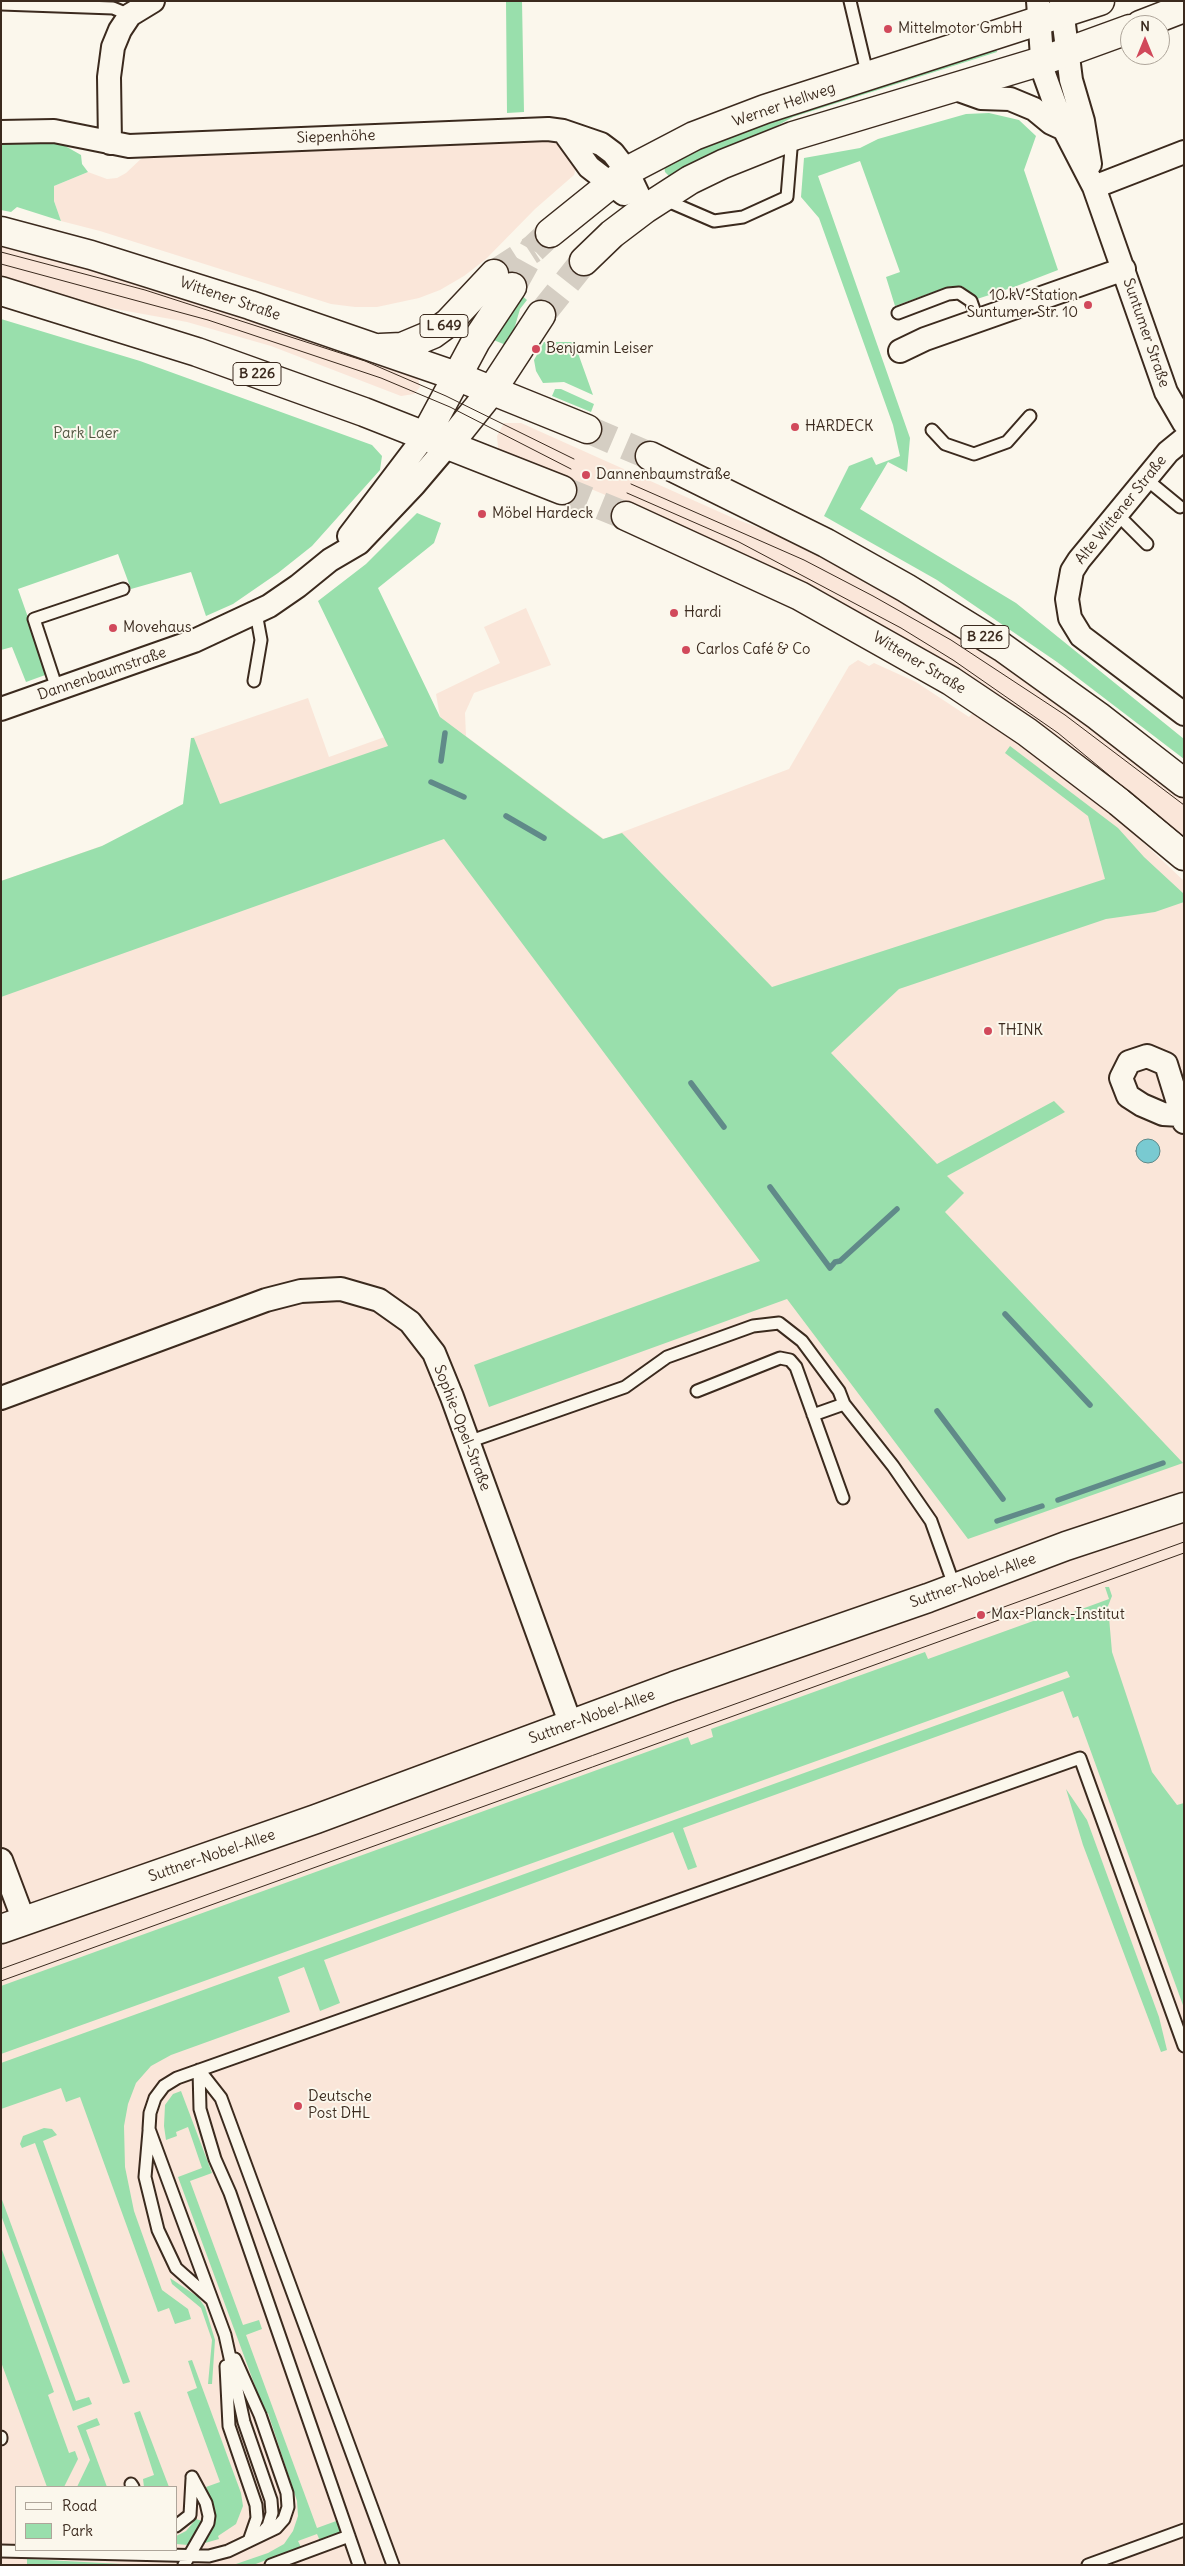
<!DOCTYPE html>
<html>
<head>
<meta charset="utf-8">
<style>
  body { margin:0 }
  #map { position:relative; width:1185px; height:2566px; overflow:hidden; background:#fbf7ec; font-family:Delius,sans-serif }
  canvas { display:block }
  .frame { position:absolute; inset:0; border:2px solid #3b2a1e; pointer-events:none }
  .legend { position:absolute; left:15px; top:2486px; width:162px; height:65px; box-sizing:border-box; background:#fbf7ec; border:1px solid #aea59a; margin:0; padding:6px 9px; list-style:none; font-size:15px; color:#3b2a1e }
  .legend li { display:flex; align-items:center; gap:10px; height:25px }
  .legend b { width:25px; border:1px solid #aea59a }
  .north { position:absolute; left:1120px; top:15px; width:50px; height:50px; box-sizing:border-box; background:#fbf7ec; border:1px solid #aea59a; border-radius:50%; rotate:0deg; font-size:14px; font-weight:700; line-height:20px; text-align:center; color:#3b2a1e }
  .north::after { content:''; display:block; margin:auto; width:18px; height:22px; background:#d1495b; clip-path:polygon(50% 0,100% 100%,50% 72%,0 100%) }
</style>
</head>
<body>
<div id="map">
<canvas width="1185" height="2566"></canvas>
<div class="frame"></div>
<ul class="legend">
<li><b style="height:6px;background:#fbf7ec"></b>Road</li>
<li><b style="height:14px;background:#99dfac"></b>Park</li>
</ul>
<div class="north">N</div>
</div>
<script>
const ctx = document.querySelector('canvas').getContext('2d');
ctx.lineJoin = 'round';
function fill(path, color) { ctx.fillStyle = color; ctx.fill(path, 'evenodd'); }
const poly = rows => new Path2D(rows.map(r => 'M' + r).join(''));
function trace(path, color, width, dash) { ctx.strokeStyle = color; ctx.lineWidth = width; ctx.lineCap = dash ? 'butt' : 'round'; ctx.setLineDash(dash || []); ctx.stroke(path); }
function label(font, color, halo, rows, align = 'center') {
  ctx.font = font + ' Delius,sans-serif'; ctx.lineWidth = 4; ctx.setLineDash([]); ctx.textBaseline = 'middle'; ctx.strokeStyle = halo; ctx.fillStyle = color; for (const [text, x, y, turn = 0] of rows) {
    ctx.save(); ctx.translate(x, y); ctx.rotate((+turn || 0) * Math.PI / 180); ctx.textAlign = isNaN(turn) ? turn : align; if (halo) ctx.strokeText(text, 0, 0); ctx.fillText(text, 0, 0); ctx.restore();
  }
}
fill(poly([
  [557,140,577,165,574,175,535,209,486,259,464,276,440,290,419,298,377,307,355,307,331,304,100,231,61,221,54,201,54,186,88,172,107,179,117,178,126,173,144,156],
  [1,243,102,268,417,374,420,387,414,394,401,396,271,346,187,322,88,304,1,281],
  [504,423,521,423,733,518,809,547,992,655,1150,771,1184,799,1184,843,787,577,692,531,502,452,498,448,497,436],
  [526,608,551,665,474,693,465,713,466,736,604,839,789,769,849,666,858,660,869,666,874,663,916,682,969,717,976,709,1096,798,1184,881,1184,2565,1,2565,1,881,213,807,191,738,308,698,329,757,440,717,436,694,500,663,484,627],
  [16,2487,176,2487,176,2550,16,2550]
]), '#fae6d9');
fill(poly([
  [506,1,522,1,524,112,507,113],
  [995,46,997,52,793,117,751,140,670,177,665,172,664,165,692,148],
  [989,113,1019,120,1036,136,1024,170,1058,270,1014,287,977,299,962,286,947,287,895,306,886,277,900,272,860,161,818,176,910,438,907,472,888,462,860,509,1016,603,1184,739,1184,759,1057,662,937,580,824,516,849,466,872,457,876,465,900,456,893,425,819,218,801,197,804,158,860,148,878,139,966,114],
  [1,139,36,139,60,143,81,155,82,164,88,172,54,186,54,201,61,221,17,207,11,212,1,210],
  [520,294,527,300,520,309,513,333,506,345,491,339],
  [1,319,140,361,372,445,382,456,380,470,312,546,278,573,233,604,206,616,191,572,131,589,118,554,18,589,48,674,26,682,12,647,1,650],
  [544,342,574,342,593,395,564,382,543,383,536,371,534,360],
  [555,389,561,389,594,404,591,412,552,396],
  [417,513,441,523,434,543,378,588,440,717,603,839,622,833,772,987,1105,879,1088,816,1005,753,1010,746,1118,828,1144,857,1184,894,1184,902,1155,912,1106,919,899,989,831,1053,937,1164,1054,1101,1065,1112,947,1176,964,1193,945,1212,1183,1463,968,1539,787,1299,489,1407,474,1365,760,1261,444,839,1,997,1,881,102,846,183,804,191,738,194,738,220,804,388,746,318,601,366,564],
  [1105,1587,1109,1587,1112,1596,1108,1606,1112,1652,1152,1772,1177,1805,1184,1803,1184,2008,1078,1716,1073,1718,1063,1691,683,1828,697,1867,688,1870,673,1832,324,1960,340,2003,320,2011,304,1967,278,1977,290,2012,171,2055,151,2066,136,2083,128,2104,124,2126,125,2167,134,2211,162,2290,188,2309,191,2319,175,2324,169,2308,158,2312,80,2097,66,2102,61,2088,1,2109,1,2063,1070,1677,1067,1671,1,2054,1,1986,688,1737,691,1745,713,1737,711,1729,925,1652,928,1659,1047,1616,1049,1621,1109,1599],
  [1066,1789,1087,1820,1159,2017,1167,2050,1161,2052,1083,1845],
  [181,2091,212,2173,190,2181,243,2325,259,2320,262,2329,246,2335,317,2528,339,2520,343,2532,320,2541,317,2534,298,2541,301,2547,253,2565,236,2564,268,2553,284,2544,293,2531,298,2516,297,2501,268,2413,266,2413,261,2402,178,2177,202,2168,188,2127,176,2132,177,2136,166,2140,164,2126,165,2105,173,2094],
  [44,2128,52,2129,57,2135,43,2141,130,2382,123,2384,35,2143,22,2148,20,2144,23,2136],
  [1,2197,76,2401,89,2397,92,2404,73,2411,1,2215],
  [1,2247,54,2392,48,2395,69,2453,75,2451,78,2459,64,2487,47,2487,1,2362],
  [170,2278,198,2297,205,2307,215,2340,212,2384,208,2384,212,2340,201,2308,172,2284],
  [192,2360,241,2493,243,2506,236,2524,218,2536,219,2539,205,2543,216,2516,206,2487,220,2482,187,2392,197,2388,188,2361],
  [140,2411,169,2487,144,2487,143,2479,154,2475,134,2413],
  [97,2418,100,2425,86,2430,107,2487,77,2487,90,2460,77,2426],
  [196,2519,202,2521,188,2545,176,2544,176,2536,186,2531],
  [27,2559,141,2565,27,2565]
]), '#99dfac');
const water = poly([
  '1136 1151a12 12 0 1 1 24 0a12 12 0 1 1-24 0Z'
]);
fill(water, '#79cad1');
trace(water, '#608a89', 1);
trace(poly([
  [441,761,445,733],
  [431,782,464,797],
  [506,816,544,838],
  [691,1083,724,1127],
  [770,1187,830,1268,835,1262,840,1261,897,1209],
  [1005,1314,1090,1405],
  [937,1411,1003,1499],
  [1058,1500,1163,1463],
  [997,1521,1042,1506]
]), '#608a89', 5.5);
trace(poly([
  [512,287,533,249,550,233],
  [541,315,584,261]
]), '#d5cec3', 28, [28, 14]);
trace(poly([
  [494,274,533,249],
  [587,429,650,456],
  [562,490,626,516]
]), '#d5cec3', 28, [28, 14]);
const lane = poly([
  [850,1,868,77],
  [1,4,113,8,130,15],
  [663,199,714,221,743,217,787,197,792,137],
  [898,313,948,294,959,293,971,301,978,321],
  [932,430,945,444,974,454,1007,442,1030,416],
  [1146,479,1180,507],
  [1117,514,1147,544],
  [254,681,261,640,256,613],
  [57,689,34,619,123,589],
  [697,1391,780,1358,790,1360,796,1367,843,1498],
  [813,1415,844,1404],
  [468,1442,625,1387,667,1357,753,1326,779,1323,802,1341,839,1391,844,1404,893,1466,931,1521,955,1588],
  [199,2070,221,2098,393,2565],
  [199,2070,200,2109,215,2159,230,2193,359,2565],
  [149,2131,145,2177,158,2230,176,2268,211,2299],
  [226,2366,229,2426,256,2505,257,2518,249,2541],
  [1,2437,1,2439],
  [131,2484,133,2487],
  [176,2526,190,2515,192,2479],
  [249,2541,260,2535,268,2526,272,2513,271,2500,244,2422,225,2335,149,2129,150,2113,155,2098,164,2086,177,2078,1080,1758,1184,2046],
  [1,2551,209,2556,228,2551,276,2528,284,2519,288,2507,287,2493,260,2415,235,2359],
  [184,2565,208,2523,209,2516,206,2503,192,2477],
  [271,2565,349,2536],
  [1088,2565,1184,2530]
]);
const street = poly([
  [1038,1,1043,71,1064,129,1094,187,1166,392,1184,423],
  [1061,1,1071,80,1083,121,1090,164],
  [953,88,981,98,1010,99,1034,109,1051,123,1064,129],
  [563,131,589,167,624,194],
  [1,132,54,131,129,146,548,129,563,131,601,144,613,153,627,171,645,209],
  [110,143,109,77,113,47,120,30,130,15,153,1],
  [1094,187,1184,152],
  [900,351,925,339,1124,269],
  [1184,439,1168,452,1079,560,1072,571,1067,599,1070,618,1081,636,1184,714],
  [349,536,425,436],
  [1,709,194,641,269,606,298,586,330,560,359,543,414,485,448,445],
  [1181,1115,1163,1114,1142,1105,1128,1096,1121,1078,1129,1062,1147,1056,1166,1064,1184,1122],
  [1,1398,266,1300,301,1291,341,1289,379,1300,410,1322,434,1353,452,1397,571,1725],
  [1,1860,24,1921]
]);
const secondary = poly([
  [1140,25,1184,8],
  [550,233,627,171,694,136,765,109,1100,1],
  [584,261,612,234,645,209,690,180,723,164,793,136,1042,61,1130,29],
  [425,436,476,341,512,287],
  [448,445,492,390,541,315],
  [1,1929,316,1819,674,1686,928,1598,1066,1546,1184,1507]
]);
const primary = poly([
  [1,231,91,255,250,305,456,376,587,429],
  [1,291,197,352,364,412,562,490],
  [380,348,402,347,433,334,448,323,494,274],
  [650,456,826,543,906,588,1002,647,1098,716,1184,783],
  [626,516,800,596,951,681,1027,732,1119,802,1184,856]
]);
trace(lane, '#3b2a1e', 15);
trace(street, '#3b2a1e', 26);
trace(secondary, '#3b2a1e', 31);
trace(primary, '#3b2a1e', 31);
trace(lane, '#fbf7ec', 11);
trace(street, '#fbf7ec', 22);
trace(secondary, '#fbf7ec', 28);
trace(primary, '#fbf7ec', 28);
trace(poly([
  [1,252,145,290,365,361,446,396,574,459],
  [1,264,208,320,381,378,450,407,571,469],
  [631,484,804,560,873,596,951,640,1065,715,1184,805],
  [627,493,739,542,901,628,953,660,1058,733,1184,837],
  [1,1969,1184,1542],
  [1,1981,1184,1553]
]), '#3b2a1e', 1);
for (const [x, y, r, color] of [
  [888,29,5,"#d1495b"],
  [1088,305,5,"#d1495b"],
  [536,349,5,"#d1495b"],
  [795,427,5,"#d1495b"],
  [586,475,5,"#d1495b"],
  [482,514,5,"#d1495b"],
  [674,613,5,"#d1495b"],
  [113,628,5,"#d1495b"],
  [686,650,5,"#d1495b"],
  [988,1031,5,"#d1495b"],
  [981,1615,5,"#d1495b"],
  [298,2106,5,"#d1495b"]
]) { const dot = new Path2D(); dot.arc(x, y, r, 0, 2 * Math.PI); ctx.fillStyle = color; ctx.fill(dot); trace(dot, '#fbf7ec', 2); }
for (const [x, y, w] of [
  [444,326,48],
  [257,374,48],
  [985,637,48]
]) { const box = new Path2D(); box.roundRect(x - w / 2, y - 11.5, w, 23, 4); ctx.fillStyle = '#fbf7ec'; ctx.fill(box); trace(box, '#3b2a1e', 1); }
label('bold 14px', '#3b2a1e', null, [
  ["L 649",444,326],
  ["B 226",257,374],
  ["B 226",985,637]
]);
label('15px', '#3b2a1e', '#fbf7ec', [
  ["Mittelmotor GmbH",898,29],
  ["10 kV-Station",1078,296,"right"],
  ["Suntumer Str. 10",1078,313,"right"],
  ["Benjamin Leiser",546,349],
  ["HARDECK",805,427],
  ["Dannenbaumstraße",596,475],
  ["Möbel Hardeck",492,514],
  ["Hardi",684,613],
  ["Movehaus",123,628],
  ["Carlos Café & Co",696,650],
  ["THINK",998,1031],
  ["Max-Planck-Institut",991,1615],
  ["Deutsche",308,2097],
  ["Post DHL",308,2114]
], 'left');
label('15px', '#3b2a1e', '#fbf7ec', [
  ["Werner Hellweg",784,105,-19],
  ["Siepenhöhe",336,137,-2],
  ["Wittener Straße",230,299,19],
  ["Suntumer Straße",1146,333,71],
  ["Alte Wittener Straße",1121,510,-51],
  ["Wittener Straße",919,663,31],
  ["Dannenbaumstraße",102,674,-19],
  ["Sophie-Opel-Straße",462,1428,69],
  ["Suttner-Nobel-Allee",973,1581,-20],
  ["Suttner-Nobel-Allee",592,1717,-20],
  ["Suttner-Nobel-Allee",212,1856,-19]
]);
label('15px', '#525742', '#fbf7ec', [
  ["Park Laer",86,434]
]);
</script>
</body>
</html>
